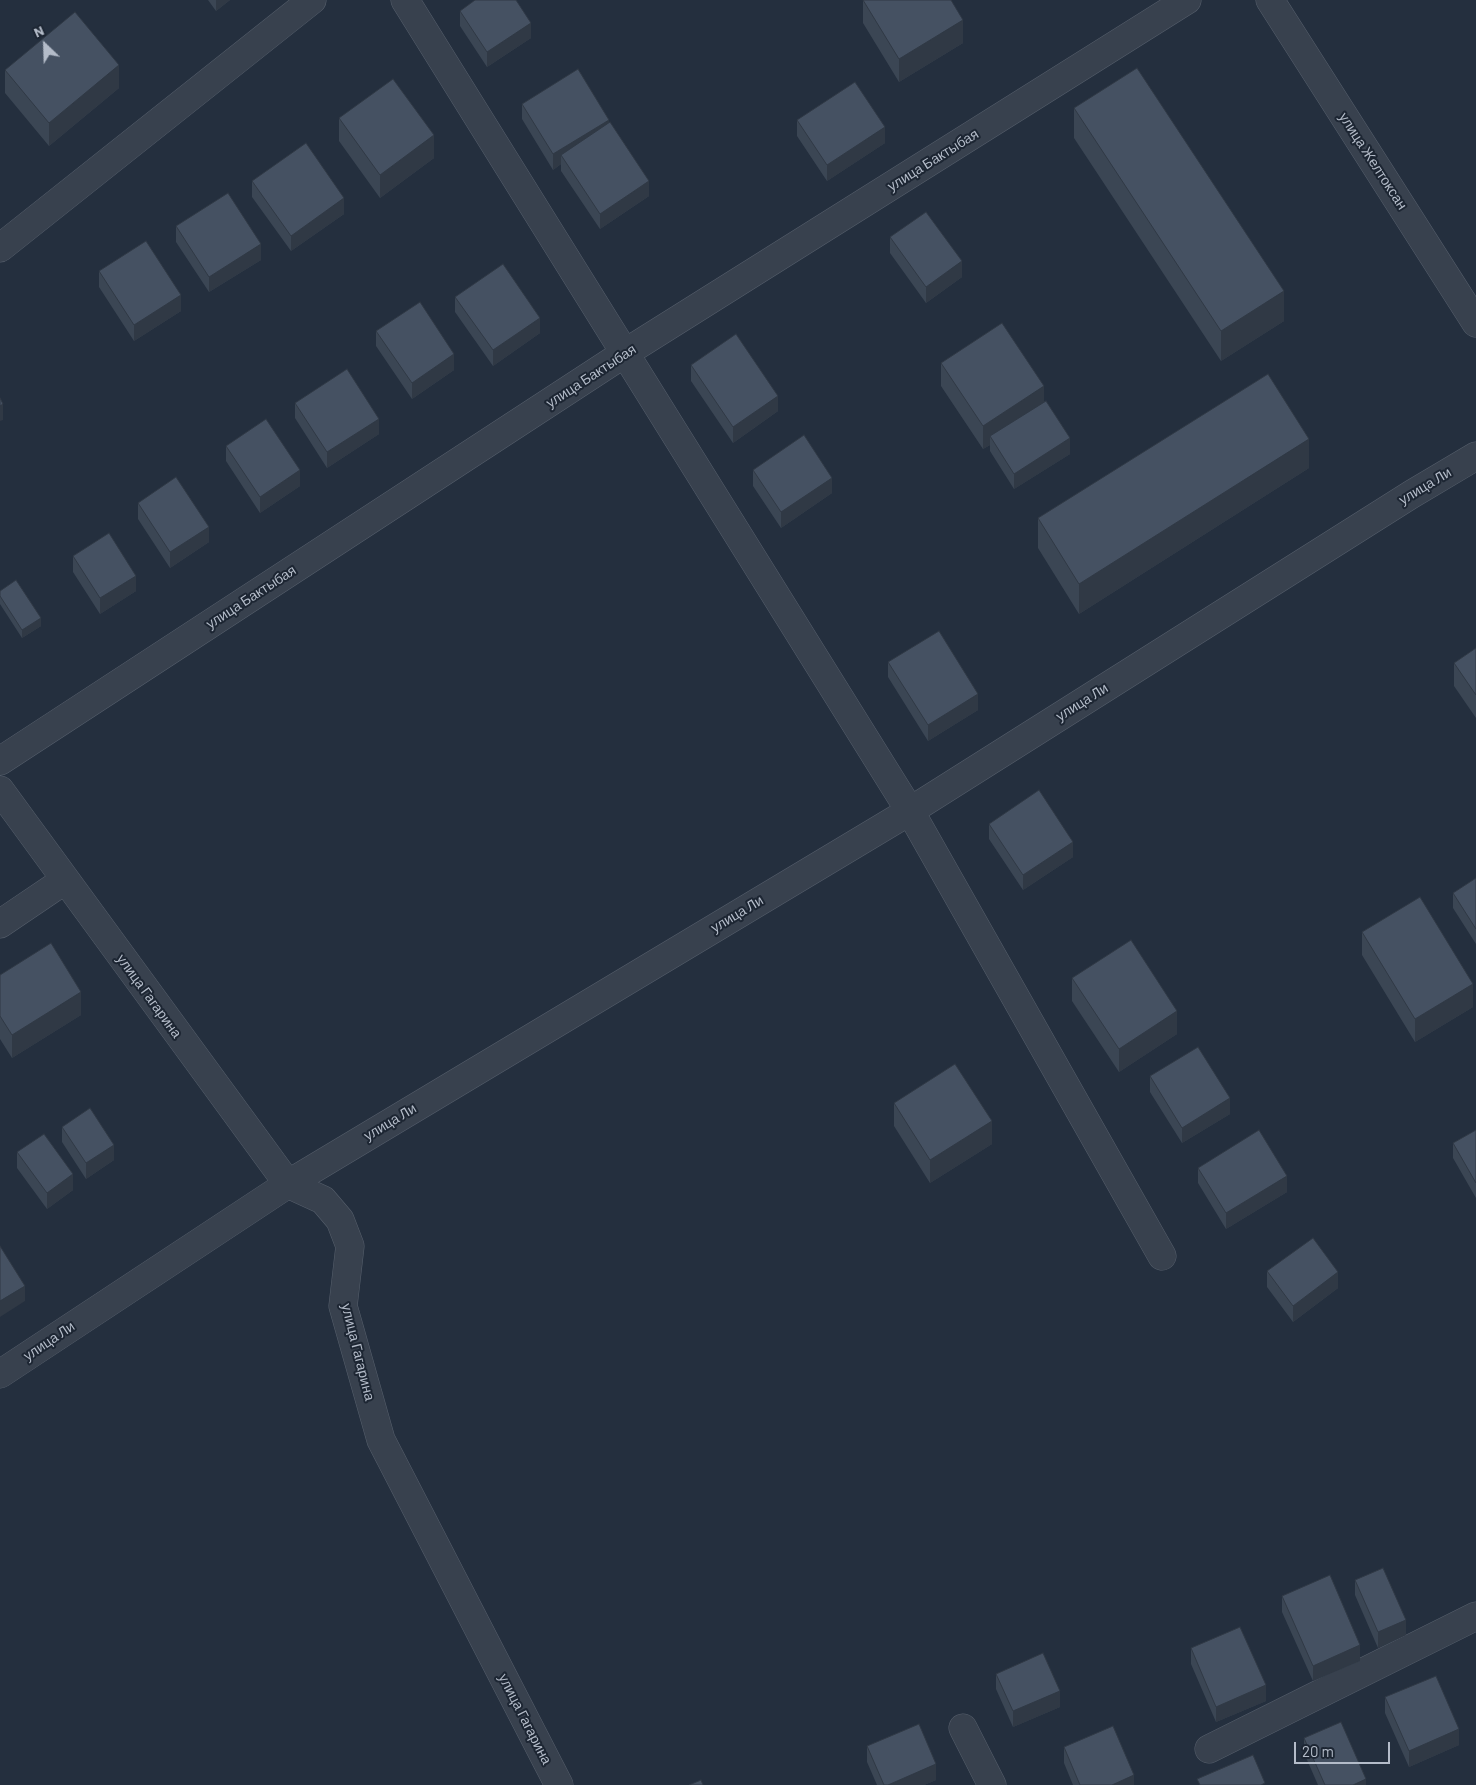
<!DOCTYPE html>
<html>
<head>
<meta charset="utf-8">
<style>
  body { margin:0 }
  #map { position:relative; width:1476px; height:1785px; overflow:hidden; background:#242f3e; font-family:Barlow,sans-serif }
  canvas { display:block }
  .north { position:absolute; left:20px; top:20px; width:50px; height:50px; -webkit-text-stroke:4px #1d2633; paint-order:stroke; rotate:336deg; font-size:14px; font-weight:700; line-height:20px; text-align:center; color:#b4bcc9 }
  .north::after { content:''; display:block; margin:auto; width:18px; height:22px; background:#b4bcc9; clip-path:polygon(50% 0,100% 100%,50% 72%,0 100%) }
  .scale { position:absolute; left:1294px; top:1742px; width:96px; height:22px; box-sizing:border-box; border:2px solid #b4bcc9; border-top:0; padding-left:6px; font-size:15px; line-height:18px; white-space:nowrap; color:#b4bcc9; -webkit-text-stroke:4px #1d2633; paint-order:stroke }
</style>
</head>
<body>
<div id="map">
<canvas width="1476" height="1785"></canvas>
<div class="north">N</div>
<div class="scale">20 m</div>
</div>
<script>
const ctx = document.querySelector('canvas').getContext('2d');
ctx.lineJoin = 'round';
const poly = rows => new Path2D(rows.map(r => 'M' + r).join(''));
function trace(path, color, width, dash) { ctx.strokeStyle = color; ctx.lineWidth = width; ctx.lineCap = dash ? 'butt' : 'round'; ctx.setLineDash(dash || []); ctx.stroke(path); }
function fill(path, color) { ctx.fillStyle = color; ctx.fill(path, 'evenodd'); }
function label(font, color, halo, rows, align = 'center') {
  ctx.font = font + ' Barlow,sans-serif'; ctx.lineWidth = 4; ctx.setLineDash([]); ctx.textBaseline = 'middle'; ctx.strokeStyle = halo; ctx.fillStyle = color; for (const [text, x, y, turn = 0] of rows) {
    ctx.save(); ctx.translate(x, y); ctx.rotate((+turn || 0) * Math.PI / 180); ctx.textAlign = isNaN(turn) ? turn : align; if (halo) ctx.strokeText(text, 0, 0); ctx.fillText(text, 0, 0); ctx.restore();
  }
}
const minor = poly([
  [405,0,910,811,1162,1256],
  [1270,0,1476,323],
  [0,248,312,0],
  [0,761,625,353,1187,0],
  [0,790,288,1184,323,1200,340,1220,350,1246,343,1306,381,1440,559,1785],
  [0,924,65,880],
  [0,1374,288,1184,910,811,1412,494,1476,456],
  [963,1728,992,1785],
  [1209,1749,1476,1616]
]);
trace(minor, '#565f6c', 29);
trace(minor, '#38414e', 28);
fill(poly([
  [208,0,230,0,216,11],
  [863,0,963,43,899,82,863,23],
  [460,11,531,38,487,67,460,26],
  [5,70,119,88,49,146,5,93],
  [522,104,609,123,649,196,600,229,561,171,561,164,553,170,522,119],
  [1074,108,1284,321,1221,361,1074,138],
  [339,118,434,158,380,198,339,141],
  [797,120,885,143,827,181,797,136],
  [252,181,344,214,291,251,252,197],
  [176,226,261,260,209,292,176,242],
  [890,237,962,277,926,303,890,253],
  [99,271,181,311,134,341,99,287],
  [455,297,540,333,493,366,455,312],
  [376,331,454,370,412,399,376,346],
  [941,363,1044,401,1070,454,1014,489,990,451,990,445,983,449,941,386],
  [691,365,778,411,733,443,691,381],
  [295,403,379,434,327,468,295,418],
  [226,446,300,486,260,513,226,461],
  [1309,468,1079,614,1038,548,1038,518],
  [753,470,832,493,781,528,753,486],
  [138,503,209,542,170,568,138,519],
  [73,556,136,591,100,614,73,572],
  [0,591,41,626,22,638,0,604],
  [1476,648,1476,718,1454,686,1454,663],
  [888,662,978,710,928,741,888,677],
  [989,824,1073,857,1023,890,989,839],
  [1476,878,1476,944,1453,908,1453,893],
  [1362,932,1473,1007,1415,1042,1362,955],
  [0,975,81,1015,12,1058,0,1039],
  [1072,978,1177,1034,1119,1072,1072,1001],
  [1150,1076,1230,1114,1182,1143,1150,1092],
  [894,1103,992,1144,930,1183,894,1126],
  [62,1127,114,1160,86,1179,62,1142],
  [1476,1130,1476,1198,1453,1158,1453,1143],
  [17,1152,73,1190,47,1209,17,1168],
  [1198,1168,1287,1192,1226,1229,1198,1183],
  [1267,1271,1338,1288,1293,1322,1267,1287],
  [1355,1580,1406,1635,1378,1648,1355,1595],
  [1282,1596,1360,1661,1313,1681,1282,1612],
  [1191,1648,1266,1701,1216,1722,1191,1664],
  [996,1674,1060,1707,1013,1727,996,1689],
  [1385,1697,1459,1745,1409,1767,1385,1713],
  [1304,1738,1366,1785,1318,1785,1304,1753],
  [867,1746,936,1780,924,1785,877,1785,867,1762],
  [1064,1747,1134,1785,1073,1785,1064,1763]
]), '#3b4654');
fill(poly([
  [216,0,230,0,216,11],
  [963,20,963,43,899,82,899,59],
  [531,23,531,38,487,67,487,52],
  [119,65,119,88,49,146,49,123],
  [609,120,609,135,561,155,561,164,553,170,553,154],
  [885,127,885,143,827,181,827,165],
  [434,135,434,158,380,198,380,175],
  [649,181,649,196,600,229,600,214],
  [344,198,344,214,291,251,291,236],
  [261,244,261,260,209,292,209,277],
  [962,261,962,277,926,303,926,287],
  [1284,291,1284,321,1221,361,1221,331],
  [181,295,181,311,134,341,134,325],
  [540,318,540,333,493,366,493,350],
  [454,354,454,370,412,399,412,383],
  [1044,386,1044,409,990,436,990,445,983,449,983,426],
  [778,396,778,411,733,443,733,427],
  [3,404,3,420,0,421,0,406],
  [379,419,379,434,327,468,327,452],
  [1070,438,1070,454,1014,489,1014,474],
  [1309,439,1309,468,1079,614,1079,584],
  [300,470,300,486,260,513,260,497],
  [832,478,832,493,781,528,781,512],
  [209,527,209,542,170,568,170,552],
  [136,576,136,591,100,614,100,598],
  [41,618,41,626,22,638,22,630],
  [978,694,978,710,928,741,928,725],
  [1073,842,1073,857,1023,890,1023,875],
  [1473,984,1473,1007,1415,1042,1415,1019],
  [81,992,81,1015,12,1058,12,1035],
  [1177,1011,1177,1034,1119,1072,1119,1049],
  [1230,1098,1230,1114,1182,1143,1182,1128],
  [992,1121,992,1144,930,1183,930,1160],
  [114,1145,114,1160,86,1179,86,1163],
  [73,1174,73,1190,47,1209,47,1193],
  [1287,1176,1287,1192,1226,1229,1226,1213],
  [1338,1272,1338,1288,1293,1322,1293,1306],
  [25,1286,25,1301,0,1317,0,1301],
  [1406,1620,1406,1635,1378,1648,1378,1632],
  [1360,1645,1360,1661,1313,1681,1313,1666],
  [1266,1685,1266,1701,1216,1722,1216,1707],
  [1060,1691,1060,1707,1013,1727,1013,1711],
  [1459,1729,1459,1745,1409,1767,1409,1751],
  [936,1764,936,1780,924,1785,888,1785],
  [1134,1775,1134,1785,1112,1785],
  [1366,1779,1366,1785,1353,1785]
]), '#303945');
const building = poly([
  [475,0,516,0,531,23,487,52,460,11,475,0],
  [863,0,951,0,963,20,899,59,863,0],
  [75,12,119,65,49,123,5,70,75,12],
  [1137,68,1284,291,1221,331,1074,108,1137,68],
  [578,69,609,120,553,154,522,104,578,69],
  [393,79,434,135,380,175,339,118,393,79],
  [855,82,885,127,827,165,797,120,855,82],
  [610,122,649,181,600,214,561,155,610,122],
  [306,143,344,198,291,236,252,181,306,143],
  [228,193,261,244,209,277,176,226,228,193],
  [926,212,962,261,926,287,890,237,926,212],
  [146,241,181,295,134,325,99,271,146,241],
  [503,264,540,318,493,350,455,297,503,264],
  [420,302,454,354,412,383,376,331,420,302],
  [1002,323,1044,386,983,426,941,363,1002,323],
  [736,334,778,396,733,427,691,365,736,334],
  [347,369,379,419,327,452,295,403,347,369],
  [1268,374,1309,439,1079,584,1038,518,1268,374],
  [0,398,3,404,0,406,0,398],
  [1046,401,1070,438,1014,474,990,436,1046,401],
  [266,419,300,470,260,497,226,446,266,419],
  [804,435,832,478,781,512,753,470,804,435],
  [176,477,209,527,170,552,138,503,176,477],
  [109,533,136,576,100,598,73,556,109,533],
  [16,580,41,618,22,630,0,596,0,591,16,580],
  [939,631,978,694,928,725,888,662,939,631],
  [1476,648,1476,695,1454,663,1476,648],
  [1039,790,1073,842,1023,875,989,824,1039,790],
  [1476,878,1476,929,1453,893,1476,878],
  [1420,897,1473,984,1415,1019,1362,932,1420,897],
  [1131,940,1177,1011,1119,1049,1072,978,1131,940],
  [51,943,81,992,12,1035,0,1016,0,975,51,943],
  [1198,1047,1230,1098,1182,1128,1150,1076,1198,1047],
  [955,1064,992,1121,930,1160,894,1103,955,1064],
  [90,1108,114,1145,86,1163,62,1127,90,1108],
  [1259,1130,1287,1176,1226,1213,1198,1168,1259,1130],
  [1476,1130,1476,1183,1453,1143,1476,1130],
  [44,1134,73,1174,47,1193,17,1152,44,1134],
  [1313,1238,1338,1272,1293,1306,1267,1271,1313,1238],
  [0,1246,25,1286,0,1301,0,1246],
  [1383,1568,1406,1620,1378,1632,1355,1580,1383,1568],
  [1330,1575,1360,1645,1313,1666,1282,1596,1330,1575],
  [1240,1627,1266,1685,1216,1707,1191,1648,1240,1627],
  [1043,1653,1060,1691,1013,1711,996,1674,1043,1653],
  [1436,1676,1459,1729,1409,1751,1385,1697,1436,1676],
  [1341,1722,1366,1779,1353,1785,1325,1785,1304,1738,1341,1722],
  [919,1724,936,1764,888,1785,884,1785,867,1746,919,1724],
  [1113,1726,1134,1775,1112,1785,1080,1785,1064,1747,1113,1726],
  [1253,1755,1265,1783,1261,1785,1200,1785,1197,1779,1253,1755],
  [701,1780,703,1785,689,1785,701,1780]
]);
fill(building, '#455162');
trace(building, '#303945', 1);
label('14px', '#b4bcc9', '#1d2633', [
  ["улица Бактыбая",933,160,-32],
  ["улица Желтоксан",1373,161,57],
  ["улица Бактыбая",591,376,-33],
  ["улица Ли",1425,486,-31],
  ["улица Бактыбая",251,597,-33],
  ["улица Ли",1082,702,-32],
  ["улица Ли",737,914,-31],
  ["улица Гагарина",149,996,54],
  ["улица Ли",390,1122,-31],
  ["улица Ли",49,1341,-34],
  ["улица Гагарина",358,1352,76],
  ["улица Гагарина",525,1719,63]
]);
</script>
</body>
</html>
